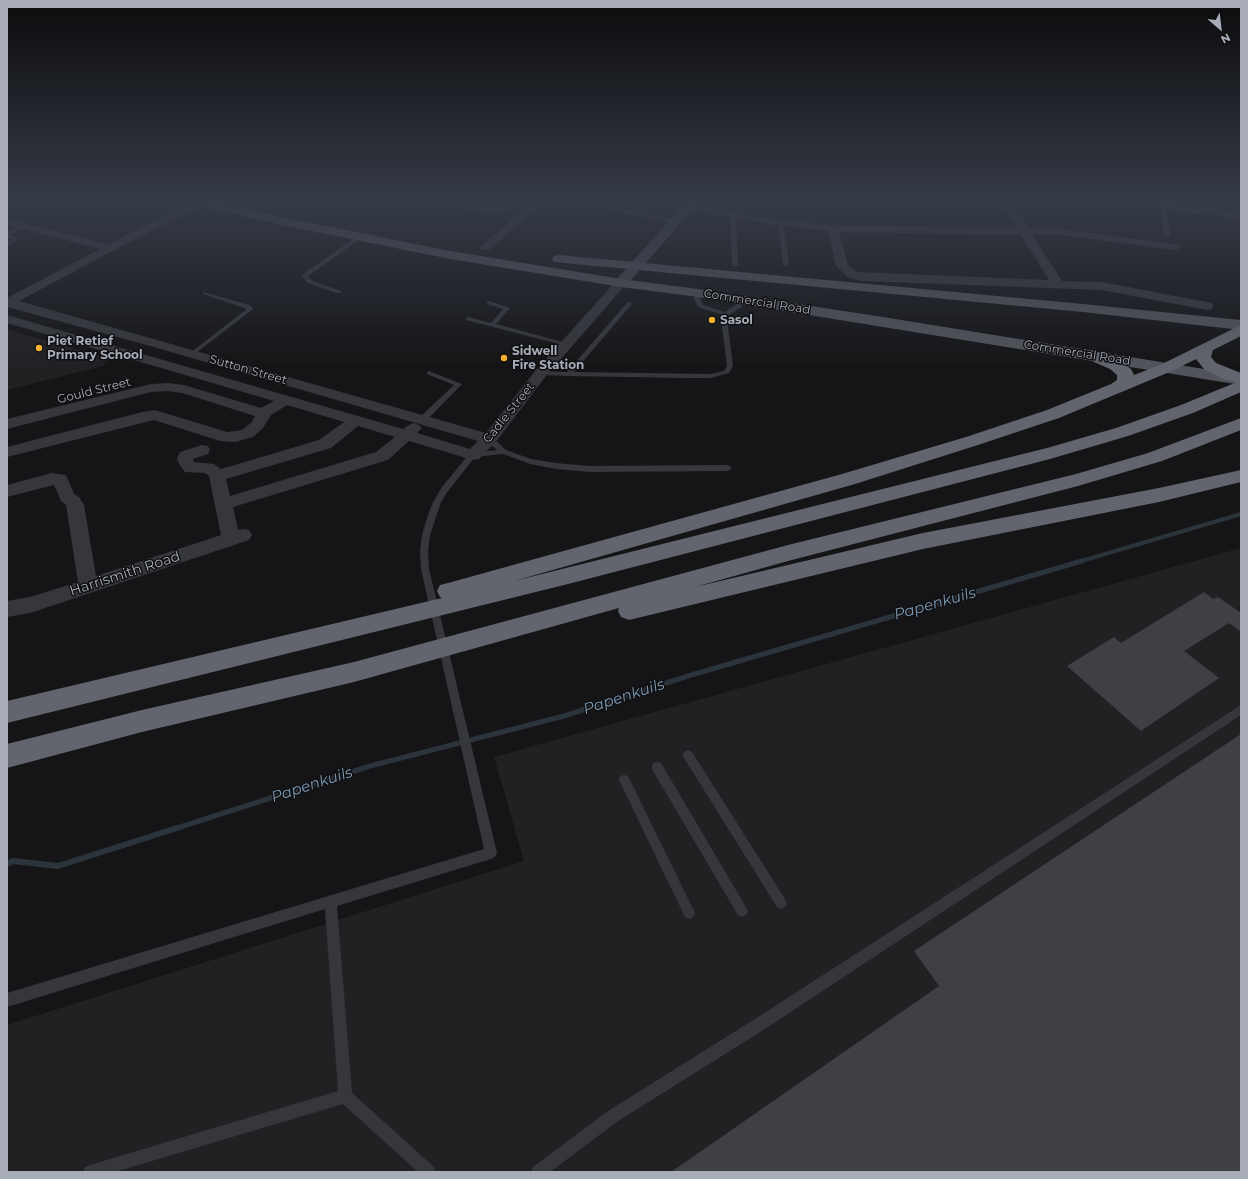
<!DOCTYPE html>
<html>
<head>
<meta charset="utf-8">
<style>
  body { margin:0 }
  #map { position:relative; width:1248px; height:1179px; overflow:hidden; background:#151517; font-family:Montserrat,sans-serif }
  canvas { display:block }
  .frame { position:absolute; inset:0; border:8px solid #a7acb8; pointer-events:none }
  .north { position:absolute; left:1200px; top:8px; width:40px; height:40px; -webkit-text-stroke:3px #101012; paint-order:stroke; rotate:152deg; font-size:11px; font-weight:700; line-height:16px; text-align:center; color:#a7acb8 }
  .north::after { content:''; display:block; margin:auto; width:14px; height:18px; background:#a7acb8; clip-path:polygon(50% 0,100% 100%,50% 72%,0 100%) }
</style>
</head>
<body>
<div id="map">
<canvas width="1248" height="1179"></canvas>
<div class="frame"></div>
<div class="north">N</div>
</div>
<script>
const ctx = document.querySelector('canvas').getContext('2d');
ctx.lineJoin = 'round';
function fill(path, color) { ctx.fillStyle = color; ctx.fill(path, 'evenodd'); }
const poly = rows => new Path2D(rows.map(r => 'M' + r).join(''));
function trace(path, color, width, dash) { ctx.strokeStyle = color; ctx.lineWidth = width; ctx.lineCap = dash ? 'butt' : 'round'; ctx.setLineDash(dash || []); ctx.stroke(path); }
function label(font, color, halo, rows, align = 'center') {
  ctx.font = font + ' Montserrat,sans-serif'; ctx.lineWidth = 3; ctx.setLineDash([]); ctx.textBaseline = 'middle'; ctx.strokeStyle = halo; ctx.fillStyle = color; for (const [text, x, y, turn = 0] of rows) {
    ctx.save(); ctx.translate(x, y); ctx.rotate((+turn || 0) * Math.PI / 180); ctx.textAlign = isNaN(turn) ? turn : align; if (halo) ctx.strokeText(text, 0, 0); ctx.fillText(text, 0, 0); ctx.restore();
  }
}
fill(poly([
  [7,329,33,337,109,359,103,366,7,390],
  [1241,548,1241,1172,7,1172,7,1025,524,861,494,757]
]), '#212124');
trace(poly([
  [1078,562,1241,514]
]), '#2b343b', 4);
trace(poly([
  [174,829,370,766,564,716,688,676,1082,561]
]), '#2b343b', 5);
trace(poly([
  [7,864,13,861,58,866,177,828]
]), '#2b343b', 6);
fill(poly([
  [1204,592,1213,599,1218,597,1241,613,1241,632,1229,623,1184,651,1219,678,1141,731,1067,666,1114,637,1121,643],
  [1241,734,1241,1172,671,1172,939,986,914,951]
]), '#3f4044');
fill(poly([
  [438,203,449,203,482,208,499,209,504,208,511,203,517,203,508,210,499,213,482,212,438,203],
  [1163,203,1166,205,1170,235,1167,237,1164,235,1160,205,1163,203],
  [615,207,676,220,679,222,676,224,613,210,612,209,615,207],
  [733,213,736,215,738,265,735,267,732,265,730,215,733,213],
  [781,220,784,222,789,264,786,266,783,264,778,222,781,220],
  [22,225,27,226,10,235,17,238,17,240,7,246,7,242,11,239,7,238,7,233,22,225],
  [358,236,363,237,308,276,312,281,341,291,341,293,337,293,308,283,302,276,306,272,358,236],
  [698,291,701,293,700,299,703,305,725,312,743,300,748,301,740,308,729,315,727,319,733,366,729,373,711,378,683,378,568,376,541,375,538,373,541,371,567,372,627,303,629,302,632,304,631,305,574,372,711,374,724,371,727,366,721,319,723,315,698,307,694,299,695,293,698,291],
  [203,292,250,305,253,309,192,356,189,354,190,353,247,309,203,294,203,292],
  [489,301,510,308,496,324,570,344,567,346,466,320,466,318,468,317,491,323,503,309,487,304,487,302,489,301],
  [429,371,462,384,425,422,422,422,418,420,419,418,454,385,427,374,427,372,429,371],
  [486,437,492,437,506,450,531,459,556,463,589,466,728,465,732,468,728,471,589,472,556,469,530,464,503,454,475,457,448,491,441,502,430,535,428,551,429,569,497,853,495,857,491,859,337,906,352,1093,434,1167,436,1172,418,1172,343,1104,115,1172,83,1172,85,1167,90,1165,338,1091,325,909,7,1007,7,993,484,849,421,569,420,551,422,535,428,515,433,502,442,487,470,453,497,450,486,441,486,437],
  [1241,705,1241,715,765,1029,618,1121,550,1172,531,1172,533,1167,608,1111,755,1019,1241,705],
  [688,750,692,752,785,899,787,903,785,907,781,909,777,907,684,758,683,755,684,752,688,750],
  [657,762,661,763,746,907,748,911,746,915,742,917,738,915,653,771,652,767,653,763,657,762],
  [624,775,628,776,693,909,695,913,693,917,689,919,685,917,619,780,620,776,624,775]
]), '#36373c');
fill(poly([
  [192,203,205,203,204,205,114,250,19,301,486,433,536,370,617,280,625,280,627,283,546,376,495,443,479,459,473,460,409,441,388,460,233,507,238,530,243,529,249,530,252,535,249,540,30,613,7,617,7,601,30,597,78,582,66,505,61,501,54,485,7,497,7,485,52,473,66,475,74,494,79,497,84,505,96,576,221,535,209,476,205,473,185,472,179,464,177,458,180,452,202,445,208,446,210,450,208,454,193,459,194,462,214,464,221,469,319,440,344,422,287,405,271,415,263,428,253,437,235,442,220,441,154,420,7,457,7,447,142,412,155,410,227,432,242,430,252,422,255,416,182,393,168,391,151,392,7,429,7,419,151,384,168,383,184,385,261,408,274,401,7,323,7,315,403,429,409,425,414,423,419,425,422,428,417,433,470,449,478,441,147,345,7,307,7,298,100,249,7,225,7,219,109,244,192,203],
  [358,426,395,437,376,452,230,496,226,479,331,448,358,426],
  [532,203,543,203,489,250,481,250,479,248,481,246,532,203],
  [1002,203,1012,203,1028,228,1053,228,1175,244,1179,245,1181,247,1179,249,1175,250,1053,234,1032,235,1062,281,1102,282,1207,302,1212,303,1213,306,1212,309,1207,310,1102,290,862,281,849,278,836,266,828,231,770,224,689,210,684,207,689,204,770,218,833,225,1017,228,1002,203],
  [839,232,1021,235,1049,280,857,272,848,265,839,232],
  [1201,207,1241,214,1241,220,1197,212,1196,210,1201,207]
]), '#36373c');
fill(poly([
  [685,203,698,203,626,286,621,287,616,286,614,283,616,280,685,203],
  [1147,203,1171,203,1189,206,1199,206,1204,203,1216,203,1213,209,1201,214,1189,214,1153,207,1149,206,1147,203]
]), '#44464c');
fill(poly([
  [198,203,219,203,287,218,445,250,621,279,698,289,877,316,1241,375,1241,385,877,326,698,297,621,287,445,258,287,226,200,206,198,203],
  [559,255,1083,304,1241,320,1241,330,1083,312,554,262,552,259,554,256,559,255]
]), '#52545b');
fill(poly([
  [1241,325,1241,336,1213,350,1211,357,1216,363,1241,373,1241,392,1193,413,1128,436,1050,459,568,584,7,723,7,701,442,598,440,597,437,591,440,585,448,583,842,474,966,437,1047,410,1111,384,1117,380,1117,375,1110,369,1085,358,1083,355,1085,352,1091,350,1097,352,1122,363,1131,369,1134,375,1160,365,1241,325],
  [1196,359,1204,369,1223,379,1237,382,1181,405,1116,428,1047,448,514,581,855,484,978,445,1059,418,1172,371,1196,359],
  [1241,418,1241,430,1162,461,1078,486,788,561,695,587,923,533,1159,488,1241,470,1241,482,1159,502,923,549,629,620,621,617,618,611,619,608,354,682,142,732,7,768,7,744,142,710,354,662,788,545,1076,474,1148,453,1241,418]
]), '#62656d');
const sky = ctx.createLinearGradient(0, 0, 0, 368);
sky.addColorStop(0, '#0c0c0d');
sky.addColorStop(0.55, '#353b47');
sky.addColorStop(1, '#353b4700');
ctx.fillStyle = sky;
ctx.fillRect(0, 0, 1248, 368);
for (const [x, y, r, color] of [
  [712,320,4,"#f7af2e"],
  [39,348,4,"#f7af2e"],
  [504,358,4,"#f7af2e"]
]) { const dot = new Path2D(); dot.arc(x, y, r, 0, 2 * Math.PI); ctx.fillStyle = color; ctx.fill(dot); trace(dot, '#101012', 1.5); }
label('12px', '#a7acb8', '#101012', [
  ["Commercial Road",757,302,9],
  ["Commercial Road",1077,353,9],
  ["Sutton Street",248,370,16],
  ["Gould Street",94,391,-14],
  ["Cadle Street",509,413,-51]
]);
label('bold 12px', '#a7acb8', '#101012', [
  ["Sasol",720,320],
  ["Piet Retief",47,341],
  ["Primary School",47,355],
  ["Sidwell",512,351],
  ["Fire Station",512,365]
], 'left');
label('14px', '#a7acb8', '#101012', [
  ["Harrismith Road",125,574,-18]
]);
label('italic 15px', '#7d9bb4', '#101012', [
  ["Papenkuils",935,604,-16],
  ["Papenkuils",624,697,-18],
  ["Papenkuils",312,785,-18]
]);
</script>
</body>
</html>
